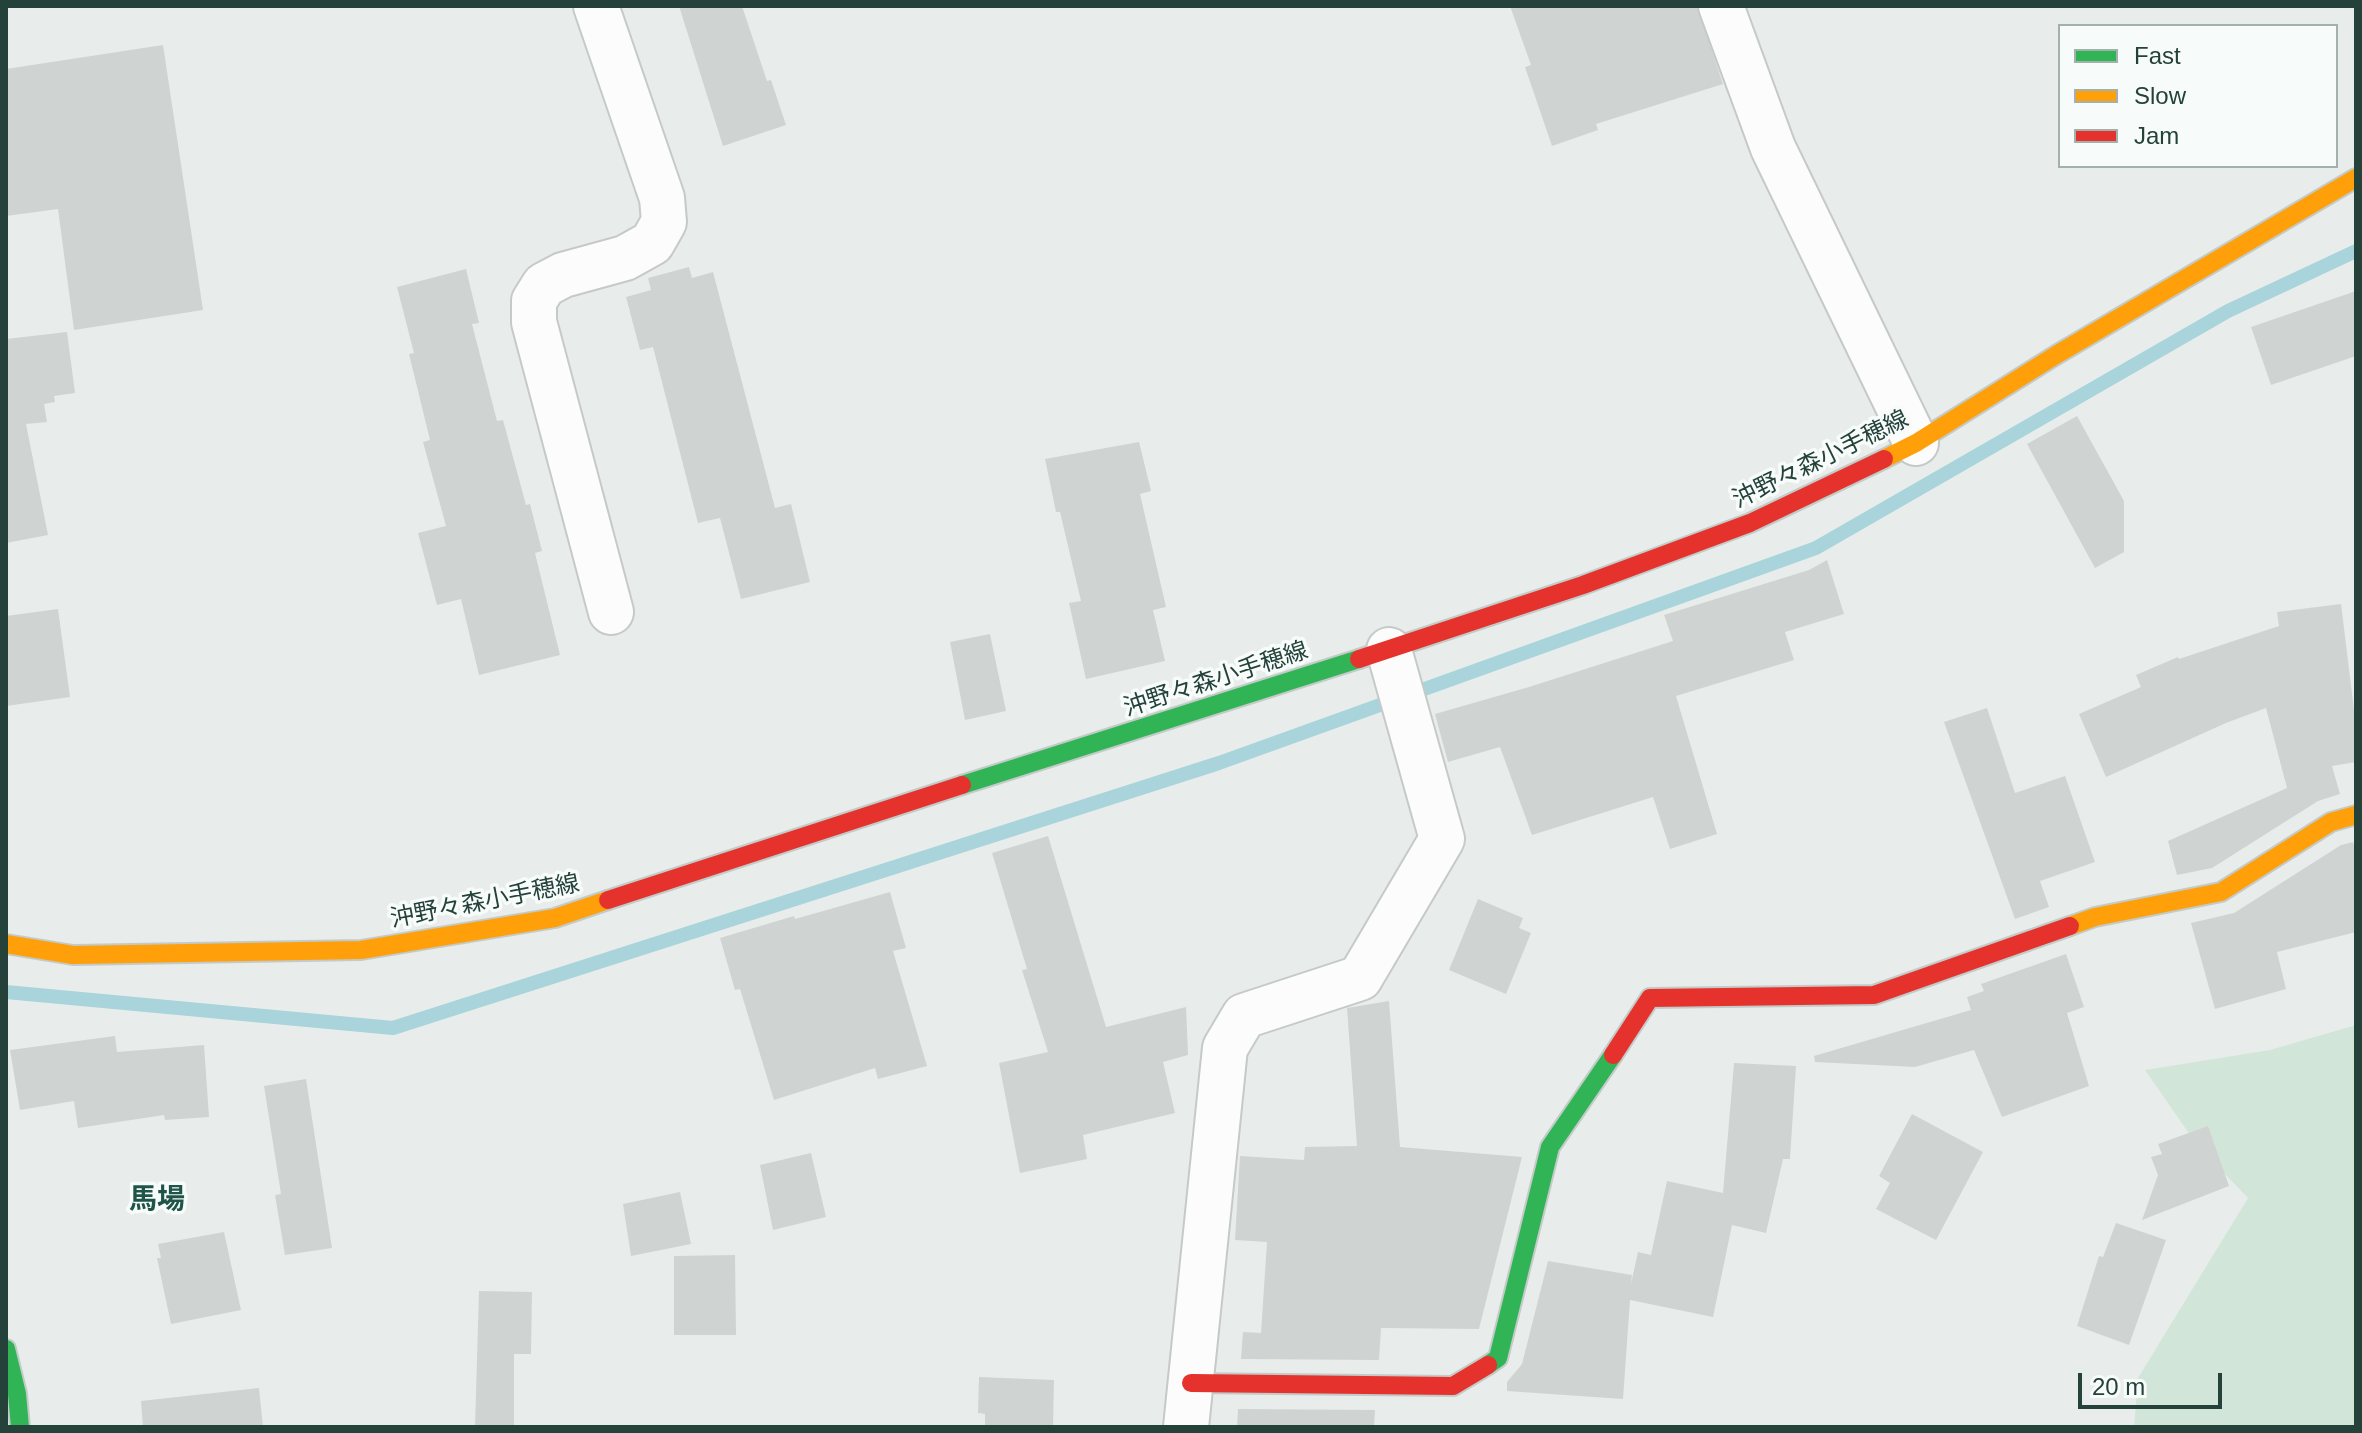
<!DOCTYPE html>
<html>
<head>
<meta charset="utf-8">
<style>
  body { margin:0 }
  #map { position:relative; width:2362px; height:1433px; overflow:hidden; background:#e8edeb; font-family:Arial,sans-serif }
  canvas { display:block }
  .frame { position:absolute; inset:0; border:8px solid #24423a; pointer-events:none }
  .legend { position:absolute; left:2058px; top:24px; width:280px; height:144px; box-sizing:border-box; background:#f7fbf9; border:2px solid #a3b1ad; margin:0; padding:10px 14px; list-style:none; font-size:24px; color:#24423a }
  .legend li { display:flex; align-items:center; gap:16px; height:40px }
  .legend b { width:40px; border:2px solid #a3b1ad }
  .scale { position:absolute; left:2078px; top:1373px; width:144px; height:36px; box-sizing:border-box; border:4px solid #24423a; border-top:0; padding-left:10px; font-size:24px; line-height:28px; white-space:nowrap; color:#24423a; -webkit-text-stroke:6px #f7fbf9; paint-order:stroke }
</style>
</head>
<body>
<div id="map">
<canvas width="2362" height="1433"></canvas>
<div class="frame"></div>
<ul class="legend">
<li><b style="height:10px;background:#30b455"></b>Fast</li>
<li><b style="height:10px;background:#ff9f0a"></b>Slow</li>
<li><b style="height:10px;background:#e5322d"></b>Jam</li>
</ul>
<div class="scale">20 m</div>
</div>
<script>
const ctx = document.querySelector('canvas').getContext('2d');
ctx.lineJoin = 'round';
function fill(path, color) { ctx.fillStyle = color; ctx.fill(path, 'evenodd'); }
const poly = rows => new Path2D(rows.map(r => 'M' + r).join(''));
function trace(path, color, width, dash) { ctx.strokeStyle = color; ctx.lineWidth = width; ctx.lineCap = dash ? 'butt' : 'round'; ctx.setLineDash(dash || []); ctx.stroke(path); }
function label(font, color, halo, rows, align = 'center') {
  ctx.font = font + ' Arial,"Noto Sans JP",sans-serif'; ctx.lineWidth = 7; ctx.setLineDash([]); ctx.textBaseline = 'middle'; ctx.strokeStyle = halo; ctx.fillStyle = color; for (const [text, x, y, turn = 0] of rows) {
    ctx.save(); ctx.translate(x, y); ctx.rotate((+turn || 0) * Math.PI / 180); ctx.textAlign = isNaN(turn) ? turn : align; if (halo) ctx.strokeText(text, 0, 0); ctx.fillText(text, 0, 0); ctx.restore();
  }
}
fill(poly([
  [2356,1025,2356,1427,2134,1427,2138,1378,2248,1198,2197,1145,2145,1070,2270,1050]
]), '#d1e6d8');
trace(poly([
  [6,992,393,1028,1219,763,1816,548,2228,311,2356,251]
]), '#a9d4db', 14);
fill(poly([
  [679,6,742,6,767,81,771,80,786,125,723,146],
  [1510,6,1697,6,1723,84,1596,124,1598,130,1552,146,1525,67,1531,65],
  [163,45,203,310,74,330,58,209,6,216,6,69],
  [689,267,692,278,713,272,775,508,791,504,810,582,741,599,720,518,698,523,653,347,640,350,626,297,651,290,648,278],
  [466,269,479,323,472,324,497,421,503,420,526,505,530,504,542,551,535,553,560,655,479,675,461,599,437,605,418,533,446,526,423,442,430,440,409,354,414,353,397,287],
  [2356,291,2356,356,2271,385,2251,327],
  [67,332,75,393,54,396,55,402,44,404,47,422,26,424,48,535,6,543,6,339],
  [2077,416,2124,501,2124,552,2095,568,2027,444],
  [1139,442,1151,491,1140,494,1166,607,1153,610,1165,661,1086,679,1069,603,1081,601,1060,512,1056,512,1045,459],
  [1827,560,1844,614,1785,632,1794,660,1676,696,1717,834,1670,849,1653,797,1532,835,1500,747,1448,762,1435,714,1529,687,1673,641,1664,615,1809,570],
  [2341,604,2356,726,2356,762,2332,766,2340,794,2318,801,2212,868,2177,875,2168,841,2287,788,2266,708,2226,723,2106,777,2079,714,2141,687,2136,675,2178,657,2179,659,2279,626,2277,612],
  [58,609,70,697,6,706,6,616],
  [990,634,1006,711,965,720,950,642],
  [1987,708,2015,793,2065,776,2095,862,2040,881,2049,907,2015,919,1944,722],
  [1048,836,1106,1027,1186,1007,1188,1055,1163,1062,1175,1113,1083,1135,1087,1159,1020,1173,999,1063,1048,1052,1022,970,1027,969,992,853],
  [2353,842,2356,851,2356,932,2277,952,2286,989,2215,1009,2191,923,2234,913,2341,845],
  [890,892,906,948,893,951,927,1066,878,1079,875,1068,774,1100,740,989,735,990,720,938,794,916,795,919],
  [1478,899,1523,918,1519,928,1531,933,1506,994,1449,970],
  [2066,954,2084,1007,2067,1013,2089,1086,2002,1117,1974,1050,1915,1067,1815,1062,1814,1056,1971,1010,1967,997,1984,991,1981,984],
  [1389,1001,1400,1147,1522,1157,1479,1329,1381,1328,1379,1360,1241,1359,1243,1332,1261,1333,1267,1242,1235,1240,1240,1156,1304,1160,1305,1147,1357,1146,1347,1008],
  [115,1036,117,1052,204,1045,209,1117,165,1120,164,1115,78,1128,74,1101,20,1110,10,1050],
  [1734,1063,1796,1066,1790,1159,1783,1159,1766,1233,1732,1225,1713,1317,1630,1300,1623,1399,1507,1391,1507,1382,1522,1364,1548,1261,1632,1275,1631,1284,1638,1252,1651,1255,1667,1181,1723,1193],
  [306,1079,332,1248,285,1255,275,1195,281,1194,264,1086],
  [1912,1114,1983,1152,1936,1240,1876,1209,1890,1183,1879,1176],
  [2208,1126,2229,1186,2142,1220,2158,1175,2151,1157,2162,1154,2158,1144],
  [811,1153,826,1217,773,1230,760,1165],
  [680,1192,691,1244,631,1256,623,1204],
  [2116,1223,2166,1240,2129,1345,2077,1326,2099,1256,2103,1257],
  [224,1232,241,1310,171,1324,157,1258,161,1258,158,1244],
  [735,1255,736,1335,674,1335,674,1256],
  [479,1291,532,1292,531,1354,514,1354,514,1427,475,1427],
  [979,1377,1054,1380,1053,1427,985,1427,985,1414,978,1413],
  [259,1388,263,1427,143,1427,141,1401],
  [1238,1409,1375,1410,1374,1427,1237,1427]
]), '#cfd4d2');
const street = poly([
  [596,6,662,198,664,222,652,243,625,258,563,275,544,285,534,301,534,322,611,612],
  [1721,6,1773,148,1916,443],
  [1186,1427,1225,1048,1244,1016,1360,978,1442,839,1389,650]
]);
const fast = poly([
  [962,785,1359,659],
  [6,1349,17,1394,20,1427],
  [1488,1365,1498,1358,1550,1147,1613,1055]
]);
const slow = poly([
  [1884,459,1916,443,2056,355,2356,178],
  [2070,926,2095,917,2221,892,2331,822,2356,815],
  [6,944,73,955,361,950,555,918,608,900]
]);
const jam = poly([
  [1359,659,1583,585,1750,523,1884,459],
  [608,900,962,785],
  [1613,1055,1650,998,1874,995,2070,926],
  [1191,1383,1453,1386,1488,1365]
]);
trace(street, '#c5cac8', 48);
trace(fast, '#c3cbc8', 22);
trace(slow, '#c3cbc8', 22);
trace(jam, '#c3cbc8', 22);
trace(street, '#fcfcfc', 44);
trace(fast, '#30b455', 18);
trace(slow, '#ff9f0a', 18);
trace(jam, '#e5322d', 18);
label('24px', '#24423a', '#f7fbf9', [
  ["沖野々森小手穂線",1821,460,-26],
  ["沖野々森小手穂線",1216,680,-18],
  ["沖野々森小手穂線",485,902,-11]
]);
label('bold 28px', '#1f5548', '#f7fbf9', [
  ["馬場",157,1200]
]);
</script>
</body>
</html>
